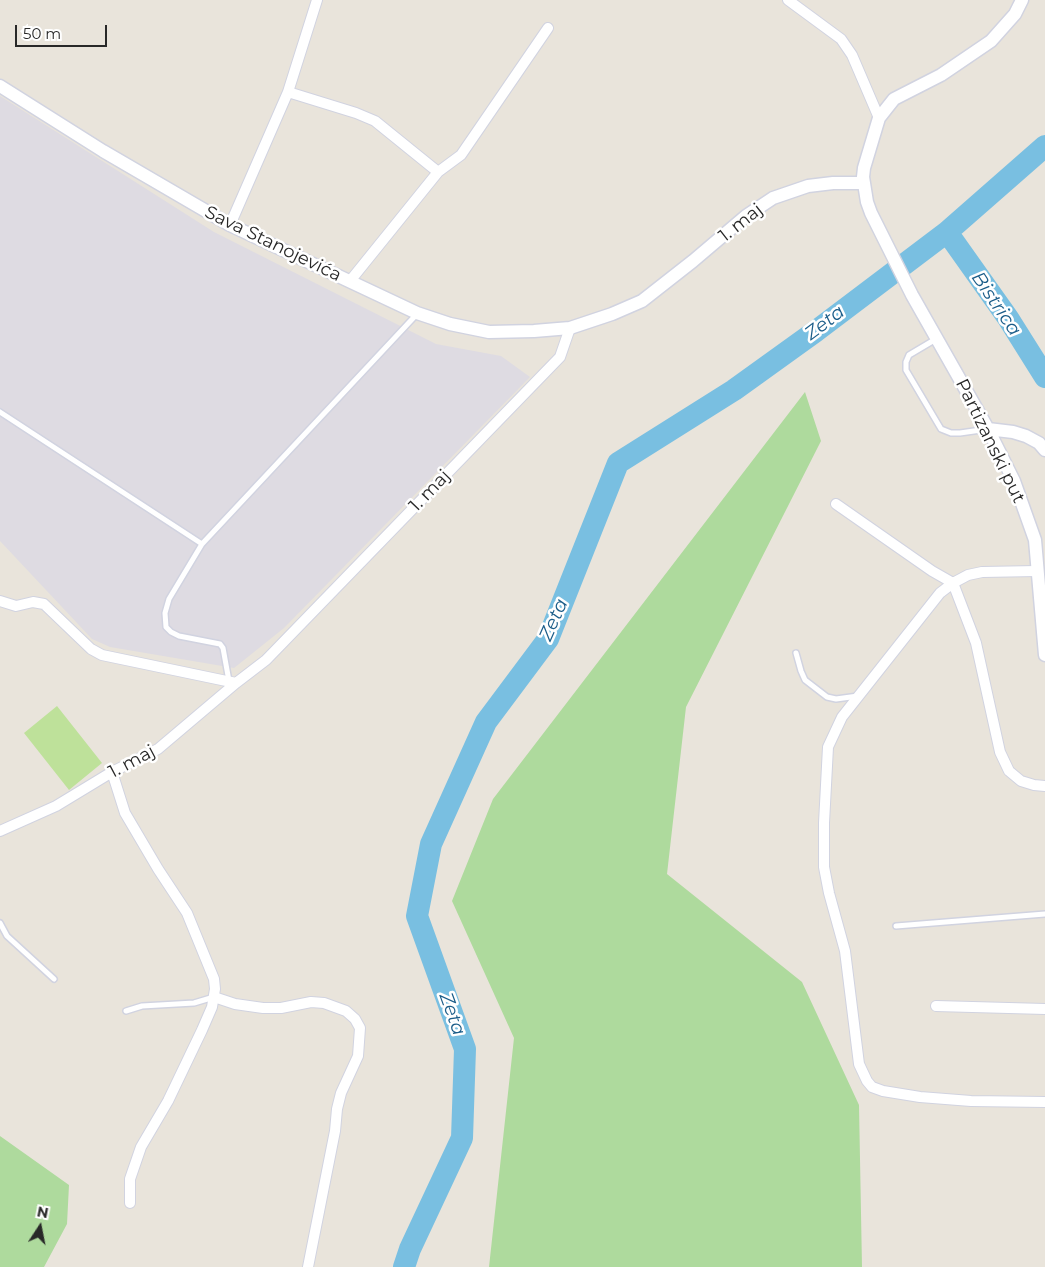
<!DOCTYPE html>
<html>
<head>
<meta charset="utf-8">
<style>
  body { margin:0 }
  #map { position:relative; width:1045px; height:1267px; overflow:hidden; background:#e9e4db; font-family:Montserrat,sans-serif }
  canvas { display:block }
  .north { position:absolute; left:15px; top:1202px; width:50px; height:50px; -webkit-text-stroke:4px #fff; paint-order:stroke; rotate:11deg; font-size:14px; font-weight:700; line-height:20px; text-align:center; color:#282828 }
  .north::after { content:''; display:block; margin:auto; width:18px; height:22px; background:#282828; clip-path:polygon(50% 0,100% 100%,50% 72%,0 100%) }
  .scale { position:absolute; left:15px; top:25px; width:92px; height:22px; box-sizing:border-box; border:2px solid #282828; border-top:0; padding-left:6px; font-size:15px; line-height:18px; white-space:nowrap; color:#282828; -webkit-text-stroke:4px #fff; paint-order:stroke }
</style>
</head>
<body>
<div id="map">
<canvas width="1045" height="1267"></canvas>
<div class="north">N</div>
<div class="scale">50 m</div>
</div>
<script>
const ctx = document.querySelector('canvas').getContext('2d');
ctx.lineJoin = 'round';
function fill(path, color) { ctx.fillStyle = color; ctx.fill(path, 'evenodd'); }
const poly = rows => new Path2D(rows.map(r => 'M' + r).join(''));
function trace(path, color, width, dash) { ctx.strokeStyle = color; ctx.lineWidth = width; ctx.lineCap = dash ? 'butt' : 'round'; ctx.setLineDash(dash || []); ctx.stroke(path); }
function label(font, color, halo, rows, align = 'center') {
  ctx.font = font + ' Montserrat,sans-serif'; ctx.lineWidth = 5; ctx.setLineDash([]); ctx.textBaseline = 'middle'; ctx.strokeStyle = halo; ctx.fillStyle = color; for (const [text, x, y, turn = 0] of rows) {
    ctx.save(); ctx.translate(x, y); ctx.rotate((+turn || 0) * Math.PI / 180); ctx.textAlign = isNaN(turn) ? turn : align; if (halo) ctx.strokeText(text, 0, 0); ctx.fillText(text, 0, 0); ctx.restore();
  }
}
fill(poly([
  [0,96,214,232,436,344,501,356,530,377,284,628,234,668,110,647,92,639,0,541]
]), '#dedbe2');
fill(poly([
  [805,392,821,441,686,707,667,874,802,982,859,1105,862,1267,489,1267,514,1038,452,901,493,799],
  [0,1136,69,1185,67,1224,44,1267,0,1267]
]), '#aeda9d');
fill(poly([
  [57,706,102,763,69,790,24,733]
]), '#bee19a');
trace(poly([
  [947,232,1008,318,1045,377],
  [404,1267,410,1249,462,1138,465,1049,417,916,431,844,486,722,548,639,618,463,734,390,816,331,947,232,1045,146]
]), '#79bfe1', 22);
const service = poly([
  [936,339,909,355,906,362,906,370,941,429,951,433,960,433,988,429],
  [0,412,202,544,417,314],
  [202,544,169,599,165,613,166,627,171,632,179,636,220,644,223,648,229,681],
  [796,653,801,671,805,680,827,697,836,699,858,696],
  [0,923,7,936,54,979],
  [896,926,1045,914],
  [126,1011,142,1006,194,1003,214,997]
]);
const minor = poly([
  [788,0,841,39,852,55,879,118],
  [288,92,356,113,375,121,438,172],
  [230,225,288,92,317,0],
  [350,281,438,172,461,155,548,28],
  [836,504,932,571,953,583,976,643,1000,752,1009,771,1021,781,1034,785,1045,786],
  [1037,571,982,572,968,575,953,583,940,593,842,717,828,747,824,823,824,867,829,893,845,951,859,1064,867,1081,872,1087,883,1091,920,1097,971,1101,1045,1102],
  [0,601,16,606,33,602,44,604,91,649,102,655,236,683],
  [112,772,125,813,158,869,187,913,214,979,215,989,212,1007,202,1030,168,1101,141,1147,130,1179,130,1203],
  [0,831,56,806,112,772,158,749,236,683,266,660,560,357,570,328],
  [214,997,235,1004,263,1008,281,1008,311,1002,324,1003,346,1011,355,1019,360,1028,358,1056,341,1093,337,1109,335,1131,308,1267],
  [936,1006,1045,1009]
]);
const tertiary = poly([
  [1022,0,1015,14,991,41,941,75,894,99,879,118,864,168,863,177,867,202,871,213,912,295,988,429,1014,481,1035,540,1045,655],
  [0,86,103,151,230,225,417,313,450,324,489,332,534,331,570,328,612,314,642,301,693,261,746,216,773,198,808,186,833,183,864,183],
  [988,429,1013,432,1026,436,1039,443,1045,450]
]);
trace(service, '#d1d3e0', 8);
trace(minor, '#d1d3e0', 12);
trace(tertiary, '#d1d3e0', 15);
trace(service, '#fff', 5);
trace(minor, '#fff', 10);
trace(tertiary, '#fff', 12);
label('18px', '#282828', '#fff', [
  ["1. maj",741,223,-38],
  ["Sava Stanojevića",273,244,26],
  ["Partizanski put",990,441,64],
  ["1. maj",430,491,-46],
  ["1. maj",132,762,-28]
]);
label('italic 19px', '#1b5d89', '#fff', [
  ["Bistrica",996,304,56],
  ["Zeta",825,323,-37],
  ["Zeta",554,620,-66],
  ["Zeta",452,1014,70]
]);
</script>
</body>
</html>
